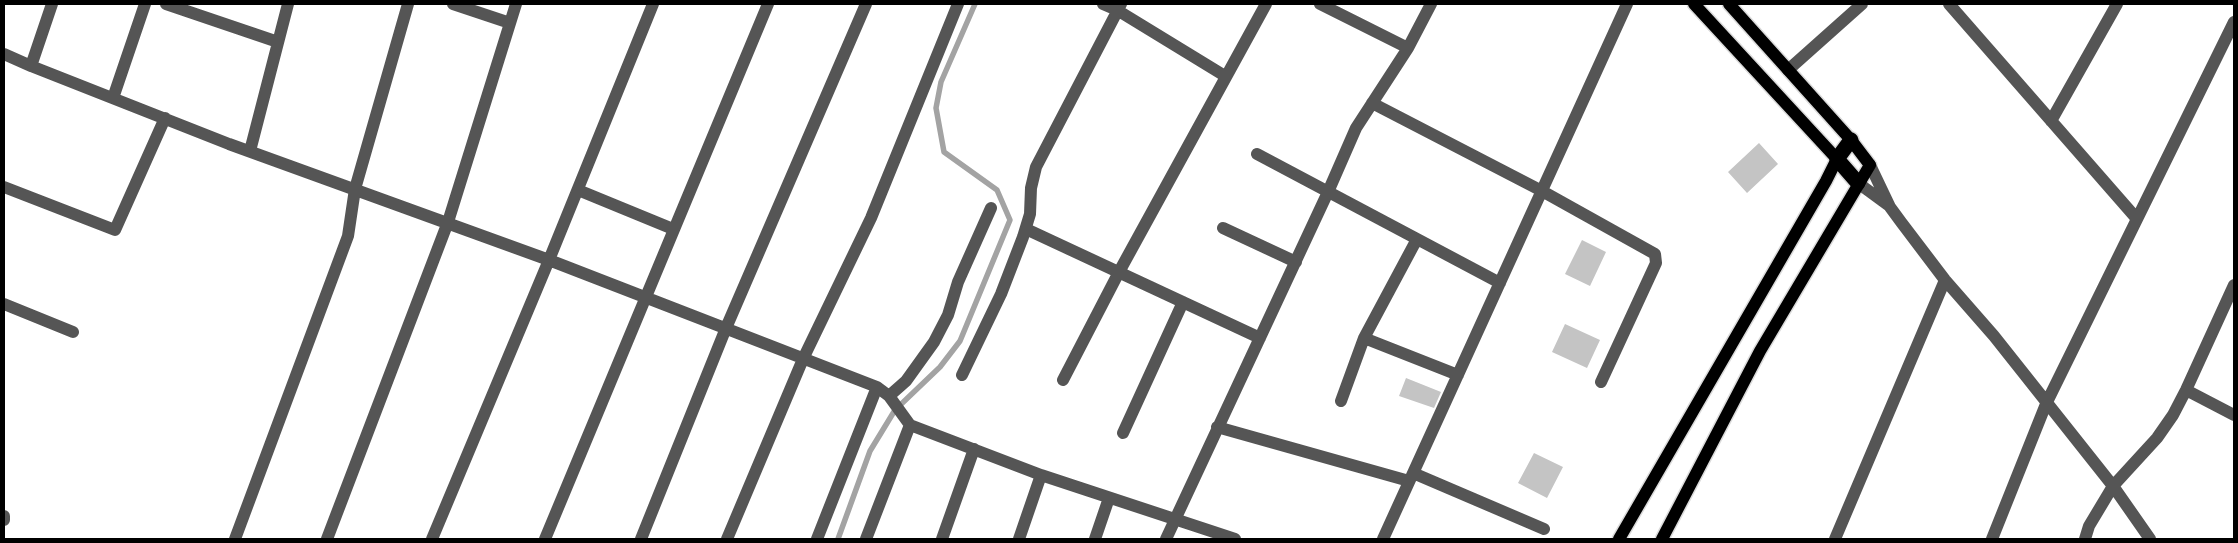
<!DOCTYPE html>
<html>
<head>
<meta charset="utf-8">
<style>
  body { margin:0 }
  #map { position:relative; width:2238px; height:543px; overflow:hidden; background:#fff; font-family:"Fira Sans Condensed",sans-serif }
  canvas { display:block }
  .frame { position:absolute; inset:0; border:5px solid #000; pointer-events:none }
</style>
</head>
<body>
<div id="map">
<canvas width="2238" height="543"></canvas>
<div class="frame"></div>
</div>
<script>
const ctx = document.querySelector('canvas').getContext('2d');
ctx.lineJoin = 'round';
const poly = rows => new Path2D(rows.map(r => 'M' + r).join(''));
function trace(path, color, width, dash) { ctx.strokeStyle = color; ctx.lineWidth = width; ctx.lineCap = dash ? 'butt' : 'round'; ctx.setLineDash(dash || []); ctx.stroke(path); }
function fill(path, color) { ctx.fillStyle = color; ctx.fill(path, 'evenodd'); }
trace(poly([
  [838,539,870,451,895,410,940,367,960,341,1010,220,997,190,944,152,936,108,941,82,975,4]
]), '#a3a3a3', 5.5);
fill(poly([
  [1759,143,1778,164,1747,193,1728,172],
  [1582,240,1606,252,1590,286,1565,274],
  [1565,324,1600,340,1587,368,1552,352],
  [1406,378,1441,392,1434,408,1399,396],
  [1534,453,1563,467,1547,498,1518,483]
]), '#c4c4c4');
const major = poly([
  [1619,539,1826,181,1837,159,1694,4],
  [1662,539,1760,351,1870,165,1851,140,1729,4]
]);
const highway = poly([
  [1851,140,1837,159,1858,183]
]);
trace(major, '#dbdbdb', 15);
trace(highway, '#dbdbdb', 18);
trace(poly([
  [52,4,31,66,229,144,549,260,877,387,889,396,910,425,1041,475,1235,539],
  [166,4,278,42],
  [453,4,510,23],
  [1103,4,1117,10,1225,76],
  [1320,4,1408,48],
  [1949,4,2137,219],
  [4,54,31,66],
  [1788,70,1862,4],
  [113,98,145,4],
  [1372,103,1542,191,1655,254,1656,263,1601,382],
  [2051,121,2117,4],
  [250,151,288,4],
  [1257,154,1500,283],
  [1870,165,1890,207,1901,222,1945,280,1994,336,2113,486,2150,539],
  [1858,183,1888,205],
  [4,187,115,230,165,118],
  [578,190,673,229],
  [1223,228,1296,262],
  [1026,229,1260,338],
  [4,304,73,332],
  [1364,338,1458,375],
  [962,375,1001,294,1023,237,1030,214,1031,188,1036,167,1121,4],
  [1063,380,1119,272,1266,4],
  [2186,390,2234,415],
  [889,396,906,381,934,342,948,315,958,282,991,208],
  [1341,401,1364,338,1417,239],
  [1217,427,1409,481],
  [1123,433,1183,302],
  [1413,473,1544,529],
  [4,516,4,520],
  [235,539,348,236,355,189,408,4],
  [327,539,448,222,516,4],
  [432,539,549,260,653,4],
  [545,539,768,4],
  [641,539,726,328,866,4],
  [727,539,803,359,871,218,958,4],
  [817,539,877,387],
  [866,539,910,425],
  [942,539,974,449],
  [1019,539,1041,475],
  [1095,539,1109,498],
  [1166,539,1328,192,1356,128,1408,48,1431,4],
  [1383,539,1627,4],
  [1835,539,1945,280],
  [1992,539,2046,404,2234,22],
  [2085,539,2089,526,2113,486,2157,438,2173,415,2186,390,2234,285]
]), '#555', 12);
trace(major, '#000', 12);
trace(highway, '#000', 15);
</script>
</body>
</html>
